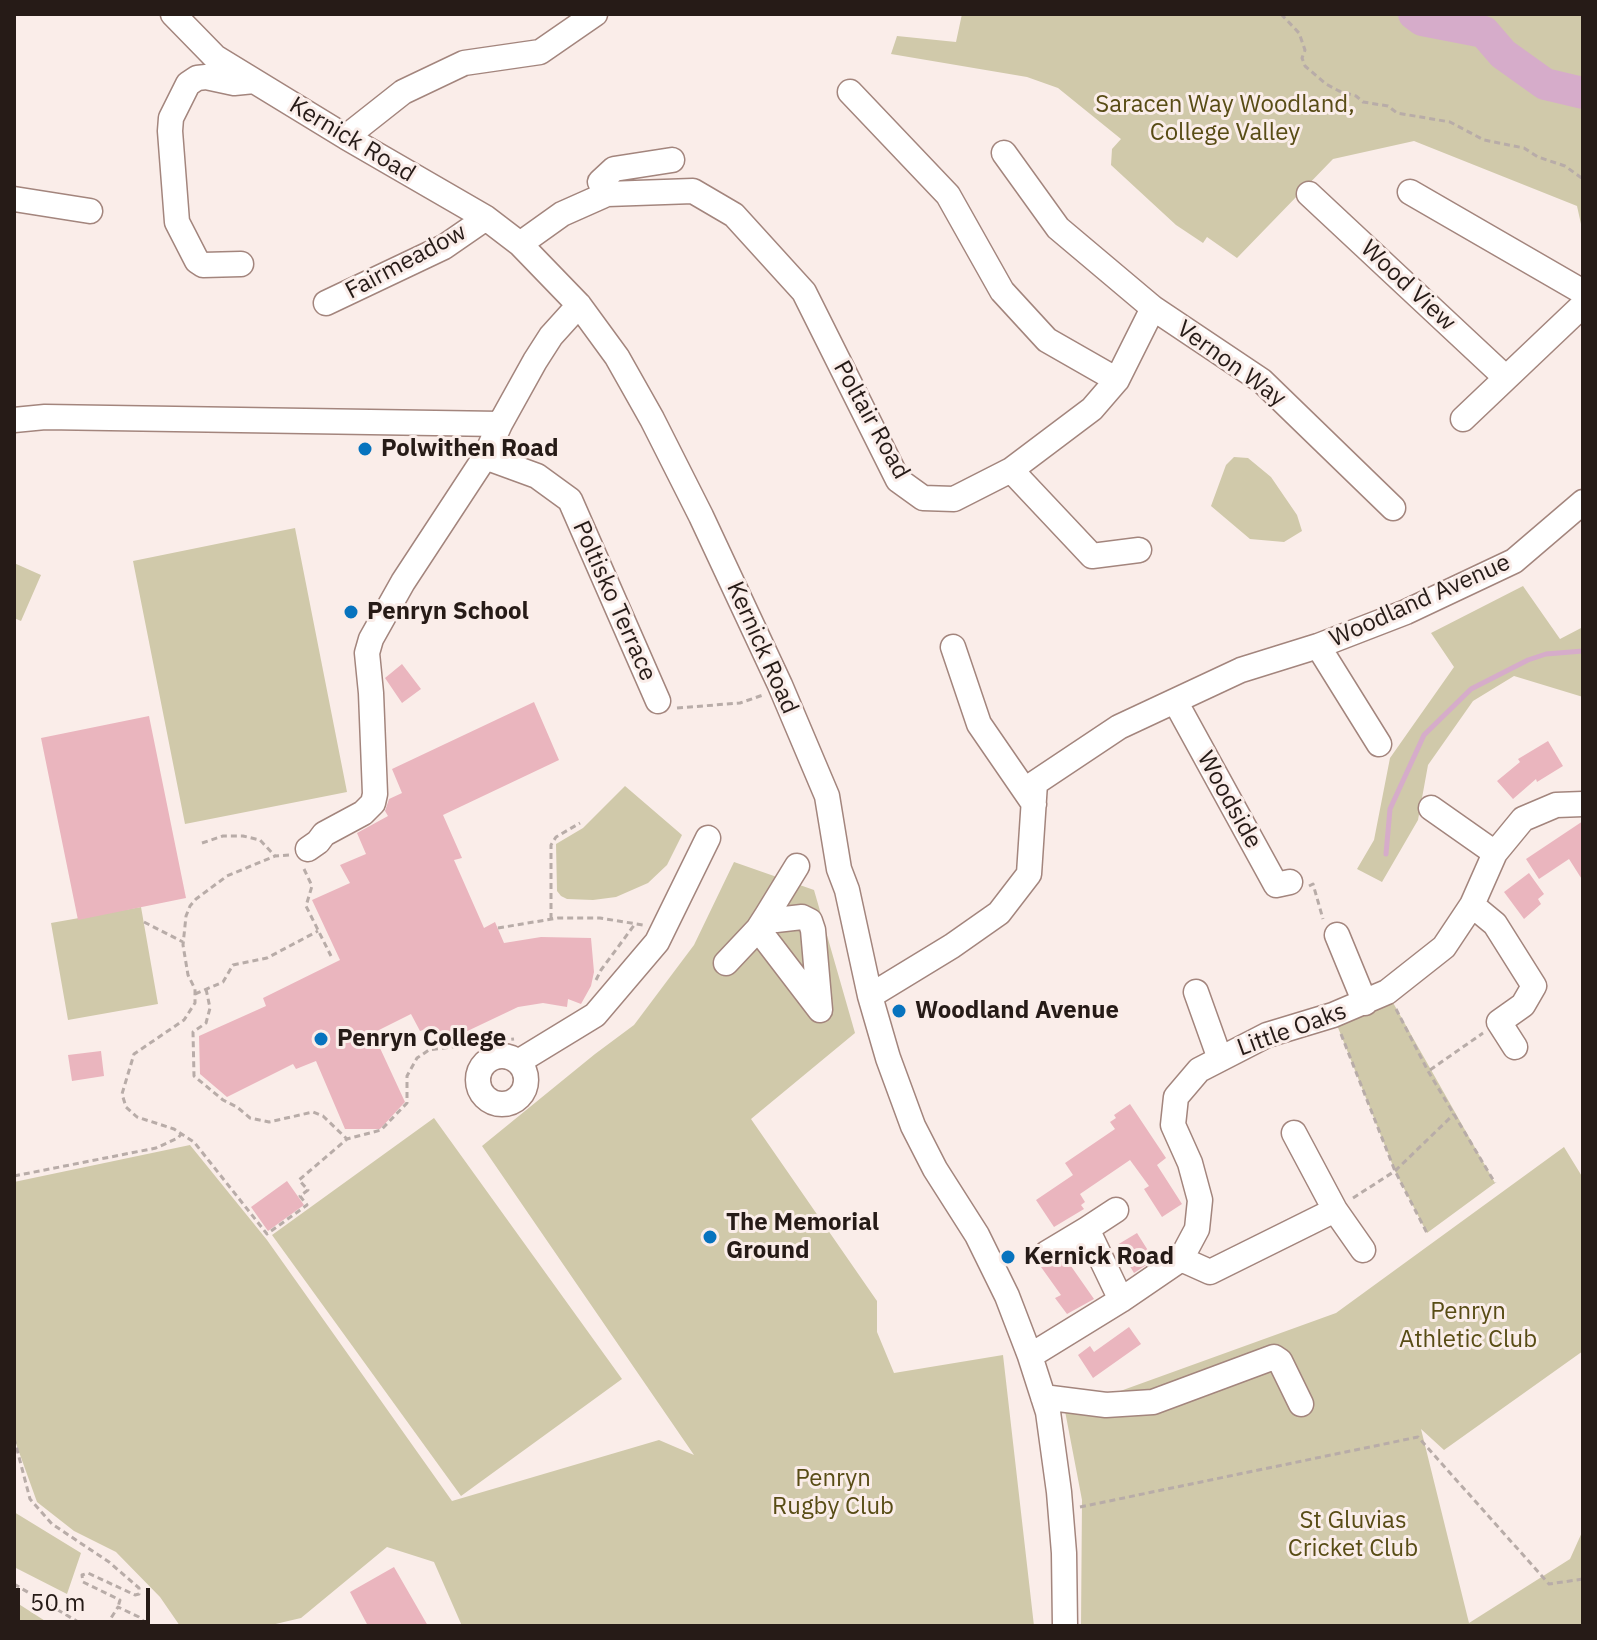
<!DOCTYPE html>
<html>
<head>
<meta charset="utf-8">
<style>
  body { margin:0 }
  #map { position:relative; width:1597px; height:1640px; overflow:hidden; background:#faede9; font-family:"IBM Plex Sans",sans-serif }
  canvas { display:block }
  .frame { position:absolute; inset:0; border:16px solid #261b17; pointer-events:none }
  .scale { position:absolute; left:16px; top:1588px; width:134px; height:36px; box-sizing:border-box; border:4px solid #261b17; border-top:0; padding-left:10px; font-size:24px; line-height:28px; white-space:nowrap; color:#261b17; -webkit-text-stroke:6px #faede9; paint-order:stroke }
</style>
</head>
<body>
<div id="map">
<canvas width="1597" height="1640"></canvas>
<div class="frame"></div>
<div class="scale">50 m</div>
</div>
<script>
const ctx = document.querySelector('canvas').getContext('2d');
ctx.lineJoin = 'round';
function fill(path, color) { ctx.fillStyle = color; ctx.fill(path, 'evenodd'); }
const poly = rows => new Path2D(rows.map(r => 'M' + r).join(''));
function trace(path, color, width, dash) { ctx.strokeStyle = color; ctx.lineWidth = width; ctx.lineCap = dash ? 'butt' : 'round'; ctx.setLineDash(dash || []); ctx.stroke(path); }
function label(font, color, halo, rows, align = 'center') {
  ctx.font = font + ' "IBM Plex Sans",sans-serif'; ctx.lineWidth = 6; ctx.setLineDash([]); ctx.textBaseline = 'middle'; ctx.strokeStyle = halo; ctx.fillStyle = color; for (const [text, x, y, turn = 0] of rows) {
    ctx.save(); ctx.translate(x, y); ctx.rotate((+turn || 0) * Math.PI / 180); ctx.textAlign = isNaN(turn) ? turn : align; if (halo) ctx.strokeText(text, 0, 0); ctx.fillText(text, 0, 0); ctx.restore();
  }
}
fill(poly([
  [962,14,1583,14,1583,233,1577,206,1414,141,1333,159,1237,258,1207,237,1203,243,1176,225,1111,165,1112,149,1121,139,1058,88,1027,77,891,54,897,36,956,42],
  [1234,457,1248,458,1271,477,1297,515,1302,531,1284,542,1250,539,1211,506,1226,465],
  [295,528,347,792,185,824,133,561],
  [14,563,41,575,21,621,14,618],
  [1523,586,1560,639,1583,627,1583,697,1514,676,1473,701,1428,765,1418,820,1382,882,1357,869,1374,840,1390,758,1454,667,1431,633],
  [625,786,682,835,667,865,648,883,616,897,593,900,567,899,561,896,557,891,556,844,583,828],
  [734,862,814,890,855,1033,751,1119,877,1301,877,1332,894,1373,1003,1355,1034,1626,462,1626,434,1562,387,1547,301,1618,267,1626,180,1626,160,1597,116,1552,74,1531,37,1502,14,1438,14,1182,190,1145,267,1240,452,1501,659,1440,694,1455,482,1146,595,1054,634,1025,694,945],
  [141,907,158,1004,68,1020,51,923],
  [1387,992,1495,1183,1427,1233,1395,1171,1333,1015],
  [434,1118,622,1379,461,1496,272,1235],
  [1564,1147,1583,1178,1583,1351,1444,1450,1421,1429,1469,1623,1570,1559,1583,1530,1583,1626,1081,1626,1082,1500,1065,1411,1336,1313],
  [14,1512,81,1553,67,1594,14,1567],
  [14,1601,53,1626,14,1626]
]), '#d0c9aa');
trace(poly([
  [1386,854,1390,809,1424,735,1471,689,1528,660,1546,654,1583,651]
]), '#d6acca', 5);
trace(poly([
  [1414,14,1422,20,1484,32,1503,54,1545,84,1583,93]
]), '#d6acca', 32);
fill(poly([
  [402,664,421,689,402,703,385,678],
  [534,702,559,760,443,815,462,858,454,860,484,928,495,922,504,943,541,937,591,938,594,972,591,986,581,1004,568,999,567,1007,543,1003,518,1007,438,1045,429,1028,420,1031,411,1014,373,1033,405,1102,380,1129,345,1129,316,1061,296,1069,293,1064,227,1097,200,1074,199,1036,266,1006,263,998,340,960,312,900,350,883,340,865,366,854,357,833,388,816,385,811,389,799,402,793,392,769],
  [149,716,186,898,78,920,41,738],
  [1548,741,1563,766,1537,782,1536,779,1513,799,1497,781,1520,762,1518,759],
  [1583,821,1583,881,1569,859,1539,879,1526,859],
  [1529,873,1544,894,1538,899,1541,904,1524,919,1504,892],
  [101,1051,104,1076,72,1081,68,1055],
  [1130,1104,1166,1158,1157,1165,1182,1204,1162,1217,1144,1189,1149,1186,1130,1160,1080,1194,1085,1202,1081,1205,1084,1209,1054,1227,1036,1200,1073,1175,1065,1163,1115,1129,1110,1122,1116,1118,1114,1115],
  [287,1181,304,1205,268,1231,251,1207],
  [1137,1233,1154,1260,1134,1273,1117,1245],
  [1066,1259,1094,1299,1067,1314,1055,1298,1061,1295,1041,1267,1054,1266],
  [1129,1327,1141,1344,1093,1378,1078,1355,1090,1346,1094,1352],
  [394,1567,428,1626,368,1626,350,1592]
]), '#eab5be');
const minor = poly([
  [173,14,215,57,346,137,486,218,520,244,579,305,617,357,652,419,701,516,780,685,827,796,839,869,847,890,870,996,888,1058,913,1126,935,1169,977,1235,1007,1296,1030,1356,1048,1412,1059,1492,1064,1553,1065,1626],
  [850,92,948,195,1002,291,1047,340,1117,380],
  [346,137,403,92,464,63,540,52,595,14],
  [1004,153,1058,228,1153,308,1262,381,1393,508],
  [1410,192,1583,292],
  [607,194,600,182,614,169,672,160],
  [1309,194,1506,378],
  [14,199,90,211],
  [520,244,562,214,607,194,693,191,734,215,804,292,898,480,923,498,954,499,1011,470,1092,409,1117,380,1153,308],
  [241,264,203,265,197,261,177,222,170,131,171,118,188,84,197,78,206,77,234,83,254,81],
  [326,303,444,247,486,218],
  [1463,419,1583,305],
  [14,420,45,417,500,424],
  [485,457,537,476,570,500,658,701],
  [1011,470,1092,556,1139,550],
  [1318,646,1379,744],
  [953,647,979,724,1034,804],
  [1175,701,1276,885,1290,882],
  [1431,808,1495,853],
  [308,849,318,842,324,834,363,813,373,803,375,794,371,693,367,653,371,639,403,582,485,457,500,424,535,361,551,336,579,305],
  [1472,905,1495,924,1534,986,1523,1005,1499,1022,1515,1047],
  [767,915,776,920,802,917,810,921,813,930,820,1010,758,929,767,915,797,866],
  [1337,935,1365,1003],
  [726,963,758,929],
  [1196,992,1220,1059],
  [870,996,952,946,999,913,1029,874,1035,783,1119,727,1241,670,1318,646,1406,612,1514,561,1583,502],
  '478 1080a24 24 0 1 1 48 0a24 24 0 1 1-48 0Z',
  [518,1062,595,1015,657,942,708,838],
  [1116,1210,1087,1229,1121,1300],
  [1335,1210,1363,1250],
  [1047,1253,1087,1229],
  [1181,1259,1210,1272,1335,1210,1294,1133],
  [1030,1356,1121,1300,1181,1259,1197,1229,1200,1200,1190,1163,1173,1125,1176,1097,1199,1070,1267,1035,1333,1015,1387,992,1444,947,1472,905,1495,853,1523,819,1556,805,1583,804],
  [1043,1397,1106,1405,1153,1402,1274,1357,1280,1361,1301,1404]
]);
trace(minor, '#a3857d', 27);
trace(poly([
  [1281,14,1299,33,1305,50,1302,58,1305,66,1326,84,1339,91,1356,96,1363,102,1388,106,1397,113,1450,122,1484,140,1524,148,1538,157,1565,166,1583,179],
  [677,708,740,703,763,695],
  [202,843,223,836,243,836,260,840,275,856],
  [289,855,275,856,227,876,196,899,190,906,186,916,183,945,188,975,195,989,195,1003,184,1020,134,1054,122,1094,126,1107,137,1117,174,1129,194,1142,267,1234,307,1205,300,1196,308,1190,299,1180,347,1139,381,1130,407,1103,407,1076,417,1058,429,1050,514,1039],
  [304,869,312,886,306,906,331,956],
  [1309,886,1313,884,1323,919],
  [551,919,551,845,556,837,580,823],
  [144,922,183,942],
  [498,928,558,918,600,918,643,925],
  [596,980,601,970,635,924],
  [206,989,210,1008,206,1023,193,1032,194,1076,223,1100,237,1107,250,1118,269,1122,313,1112,323,1116,347,1139],
  [195,994,223,982,233,965,267,958,318,931],
  [1396,1009,1428,1071,1495,1183],
  [1341,1034,1395,1171,1427,1233],
  [1430,1070,1483,1033],
  [14,1176,156,1148,178,1138,182,1133],
  [1353,1198,1395,1171,1454,1114],
  [14,1438,30,1499,52,1524,109,1562,139,1588,139,1594,135,1595,88,1573,82,1575,83,1582,120,1600,118,1607],
  [1080,1507,1418,1437,1549,1584,1583,1579],
  [14,1584,85,1626],
  [106,1626,118,1607,139,1617,149,1626]
]), '#b8aca8', 3, [6, 4]);
trace(minor, '#fff', 24);
for (const [x, y, r, color] of [
  [365,449,8,"#0773be"],
  [351,612,8,"#0773be"],
  [899,1011,8,"#0773be"],
  [321,1039,8,"#0773be"],
  [710,1237,8,"#0773be"],
  [1008,1257,8,"#0773be"]
]) { const dot = new Path2D(); dot.arc(x, y, r, 0, 2 * Math.PI); ctx.fillStyle = color; ctx.fill(dot); trace(dot, '#faede9', 3); }
label('24px', '#584c15', '#faede9', [
  ["Saracen Way Woodland,",1225,105],
  ["College Valley",1225,133],
  ["Penryn",1468,1312],
  ["Athletic Club",1468,1340],
  ["Penryn",833,1479],
  ["Rugby Club",833,1507],
  ["St Gluvias",1353,1521],
  ["Cricket Club",1353,1549]
]);
label('24px', '#261b17', '#faede9', [
  ["Kernick Road",352,140,31],
  ["Fairmeadow",406,262,-28],
  ["Wood View",1408,286,43],
  ["Vernon Way",1231,364,36],
  ["Poltair Road",871,420,61],
  ["Poltisko Terrace",614,601,66],
  ["Woodland Avenue",1420,601,-24],
  ["Kernick Road",762,648,66],
  ["Woodside",1229,800,61],
  ["Little Oaks",1292,1030,-20]
]);
label('bold 24px', '#261b17', '#faede9', [
  ["Polwithen Road",381,449],
  ["Penryn School",367,612],
  ["Woodland Avenue",915,1011],
  ["Penryn College",337,1039],
  ["The Memorial",726,1223],
  ["Ground",726,1251],
  ["Kernick Road",1024,1257]
], 'left');
</script>
</body>
</html>
